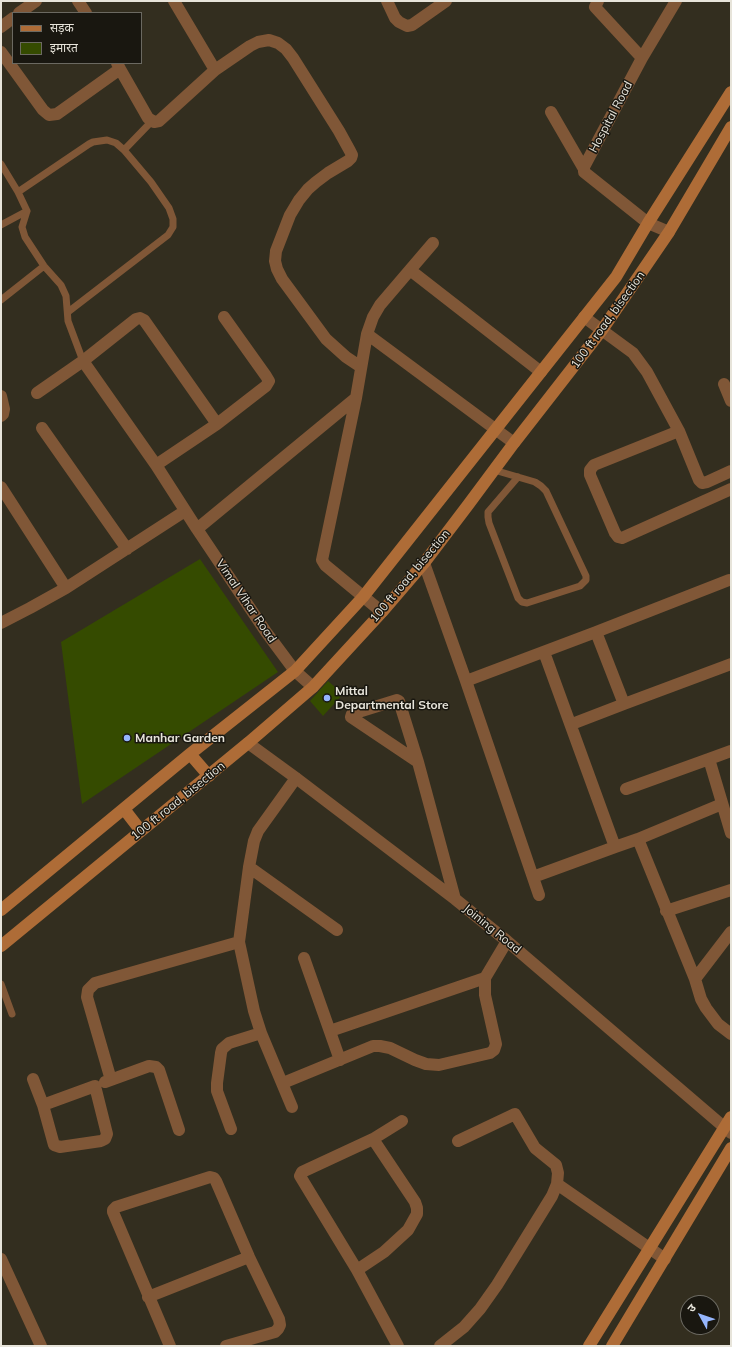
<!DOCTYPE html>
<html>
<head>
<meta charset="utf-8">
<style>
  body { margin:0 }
  #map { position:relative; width:732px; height:1347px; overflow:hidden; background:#332e1f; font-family:Mulish,"Noto Sans Devanagari",sans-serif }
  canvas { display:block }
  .frame { position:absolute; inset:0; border:2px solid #e7e4da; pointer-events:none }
  .legend { position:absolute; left:12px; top:12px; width:130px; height:52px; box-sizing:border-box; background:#191710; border:1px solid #6b6961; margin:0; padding:5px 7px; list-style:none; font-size:12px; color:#e7e4da }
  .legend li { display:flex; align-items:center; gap:8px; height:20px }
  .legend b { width:20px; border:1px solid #6b6961 }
  .north { position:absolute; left:680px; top:1295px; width:40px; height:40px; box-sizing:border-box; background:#191710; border:1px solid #6b6961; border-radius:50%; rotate:310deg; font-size:11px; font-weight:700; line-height:16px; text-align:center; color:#e7e4da }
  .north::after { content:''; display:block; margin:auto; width:14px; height:18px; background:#96b6fd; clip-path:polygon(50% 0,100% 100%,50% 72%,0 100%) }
</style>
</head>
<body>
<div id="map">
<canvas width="732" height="1347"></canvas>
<div class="frame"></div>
<ul class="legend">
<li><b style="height:5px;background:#ae6c37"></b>सड़क</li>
<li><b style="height:11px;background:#354b00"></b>इमारत</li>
</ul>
<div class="north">उ</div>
</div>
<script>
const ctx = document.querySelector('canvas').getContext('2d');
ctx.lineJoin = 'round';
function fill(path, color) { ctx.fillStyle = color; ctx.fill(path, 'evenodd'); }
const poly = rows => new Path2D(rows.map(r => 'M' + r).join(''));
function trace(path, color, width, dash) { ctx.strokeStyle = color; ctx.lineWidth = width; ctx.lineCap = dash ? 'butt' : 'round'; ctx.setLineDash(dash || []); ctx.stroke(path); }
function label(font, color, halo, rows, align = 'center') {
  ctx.font = font + ' Mulish,sans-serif'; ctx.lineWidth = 3; ctx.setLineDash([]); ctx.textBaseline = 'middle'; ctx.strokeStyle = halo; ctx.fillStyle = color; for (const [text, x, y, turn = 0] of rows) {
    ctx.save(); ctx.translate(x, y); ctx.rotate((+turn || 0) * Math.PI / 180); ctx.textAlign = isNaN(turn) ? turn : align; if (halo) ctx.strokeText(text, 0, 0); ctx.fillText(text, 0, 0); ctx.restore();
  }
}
fill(poly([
  [200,559,278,672,82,804,61,642],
  [328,681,343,694,323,716,310,701]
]), '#354b00');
trace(poly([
  [124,150,152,121],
  [1,164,18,192,27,211,22,227,25,237,44,266,61,285,66,296,68,321,83,361],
  [18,192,89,144,93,142,107,140,116,143,124,150,151,182,169,208,173,219,173,227,168,235,68,312],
  [1,225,27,211],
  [1,300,44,266],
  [494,470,535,482,541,486,546,491,586,576,586,580,580,586,527,603,522,602,518,598,489,523,488,517,488,512,518,477],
  [1,984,12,1014]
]), '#805737', 7);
trace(poly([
  [78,1,86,13],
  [387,1,395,18,399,22,407,26,412,25,446,1],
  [598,1,595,7,642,58,584,167,584,172,648,223,669,232],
  [19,13,36,1],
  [1,27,13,18],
  [1,52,43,110,49,115,57,114,120,69,117,63],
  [642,58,676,1],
  [120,69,148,118,154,122,159,121,215,70,174,1],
  [215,70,250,46,258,42,269,40,278,43,286,49,293,58,339,131,350,151,352,155,351,158,348,161,328,173,316,182,308,189,299,200,290,215,276,251,275,261,277,269,282,279,326,339,346,357,361,367],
  [551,112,584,169],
  [433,243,380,305,373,317,367,334,514,443],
  [410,270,541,372],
  [584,317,633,353,647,372,679,431,699,480,702,483,707,482,731,471],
  [367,334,356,398,322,560,325,565,382,612],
  [83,361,156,465,197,529,356,398],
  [724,384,731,401],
  [37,393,83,361,136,319,140,318,144,320,217,424,156,465],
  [1,396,4,409,3,414,1,416],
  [217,424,266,386,269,381,266,376,224,317],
  [42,428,127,549],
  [679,431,594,465,590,470,590,475,615,533,618,537,622,538,731,489],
  [1,487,66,588],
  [197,529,266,632,295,671,313,687],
  [424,563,466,681,596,632,624,704,731,664],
  [1,623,30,608,66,588,185,511],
  [596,632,729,580],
  [544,652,615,847,638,839,695,979,701,999,706,1008,718,1024,731,1034],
  [466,681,539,895],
  [572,724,624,704],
  [248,743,296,778,455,899,507,941,731,1133],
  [731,751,709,759,731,833],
  [418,762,351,717,352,714,397,700,399,701,418,762,455,899],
  [626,789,709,759],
  [638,839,722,804],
  [249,867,337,930],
  [533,877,615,847],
  [666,911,731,890],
  [304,958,340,1060],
  [695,979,731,932],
  [330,1031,485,978],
  [33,1079,43,1105,54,1145,60,1147,101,1141,105,1139,107,1134,95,1086,43,1105],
  [111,1080,87,997,88,990,95,983,239,942],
  [105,1082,149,1066,156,1067,159,1070,179,1130],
  [283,1083,373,1046,380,1046,390,1048,415,1060,426,1064,439,1065,490,1053,494,1050,496,1044,485,995,485,978,507,941],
  [292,1107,261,1033,254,1011,239,942,249,867,254,841,258,831,296,778],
  [231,1129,217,1091,217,1083,221,1053,222,1049,229,1043,261,1033],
  [557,1184,665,1259],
  [1,1259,41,1346],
  [357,1270,384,1252,408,1230,417,1214,417,1208,415,1202,373,1139],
  [148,1297,249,1257],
  [170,1346,113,1212,113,1210,116,1207,210,1177,214,1178,216,1181,249,1257,279,1319,280,1325,278,1329,275,1332,226,1346],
  [398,1346,357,1270,300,1176,302,1172,373,1139,402,1121],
  [440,1346,464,1327,480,1309,497,1285,552,1196,557,1184,558,1173,556,1165,535,1148,515,1114,458,1141]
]), '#805737', 12);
trace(poly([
  [190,754,209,776],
  [124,809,141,831],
  [1,910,190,754,295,671,363,597,616,277,648,223,731,92],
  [1,946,248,743,313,687,382,612,424,563,468,505,514,443,602,330,669,232,731,127],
  [589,1346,731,1117],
  [612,1346,731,1148]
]), '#ae6c37', 12);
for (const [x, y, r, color] of [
  [327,698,4,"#96b6fd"],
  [127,738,4,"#96b6fd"]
]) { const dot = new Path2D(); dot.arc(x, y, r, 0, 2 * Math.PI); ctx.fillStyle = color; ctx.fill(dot); trace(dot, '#191710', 1.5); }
label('12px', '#e7e4da', '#191710', [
  ["Hospital Road",611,117,-62],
  ["100 ft road, bisection",608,320,-54],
  ["100 ft road, bisection",410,576,-50],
  ["Vimal Vihar Road",246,601,56],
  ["100 ft road, bisection",178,801,-39],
  ["Joining Road",492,929,39]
]);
label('bold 12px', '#e7e4da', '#191710', [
  ["Mittal",335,691],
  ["Departmental Store",335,705],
  ["Manhar Garden",135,738]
], 'left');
</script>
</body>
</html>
